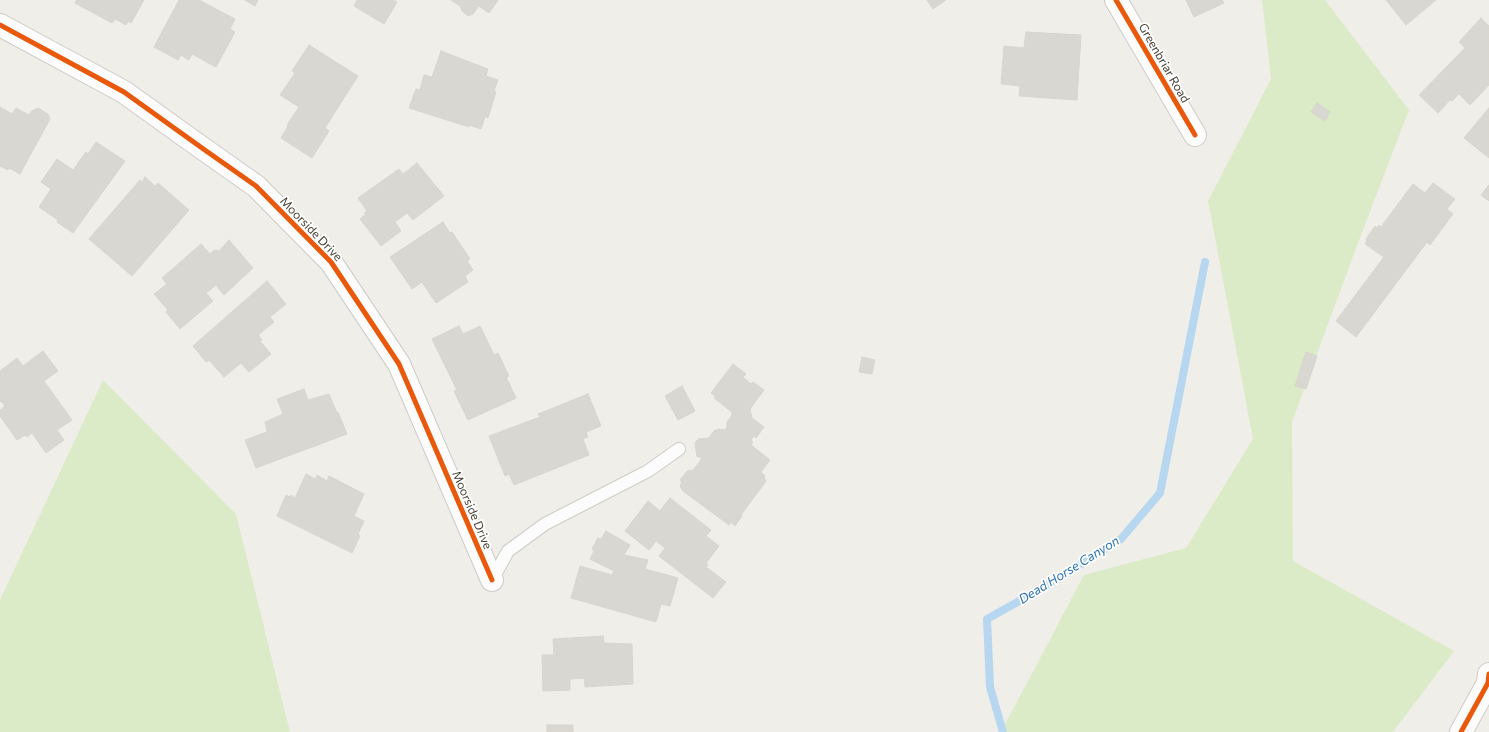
<!DOCTYPE html>
<html>
<head>
<meta charset="utf-8">
<style>
  body { margin:0 }
  canvas { display:block; background:#f0eee8 }
</style>
</head>
<body>
<canvas width="1489" height="732"></canvas>
<script>
const ctx = document.querySelector('canvas').getContext('2d');
ctx.lineJoin = 'round';
function fill(path, color) { ctx.fillStyle = color; ctx.fill(path, 'evenodd'); }
const poly = rows => new Path2D(rows.map(r => 'M' + r).join(''));
function trace(path, color, width, dash) { ctx.strokeStyle = color; ctx.lineWidth = width; ctx.lineCap = dash ? 'butt' : 'round'; ctx.setLineDash(dash || []); ctx.stroke(path); }
function label(font, color, halo, rows, align = 'center') {
  ctx.font = font + ' Commissioner,sans-serif'; ctx.lineWidth = 3.5; ctx.setLineDash([]); ctx.textBaseline = 'middle'; ctx.strokeStyle = halo; ctx.fillStyle = color; for (const [text, x, y, turn = 0] of rows) {
    ctx.save(); ctx.translate(x, y); ctx.rotate((+turn || 0) * Math.PI / 180); ctx.textAlign = isNaN(turn) ? turn : align; if (halo) ctx.strokeText(text, 0, 0); ctx.fillText(text, 0, 0); ctx.restore();
  }
}
fill(poly([
  [1262,0,1325,0,1409,110,1356,248,1292,422,1293,561,1454,651,1393,732,1001,732,1084,575,1186,548,1253,439,1208,201,1271,79],
  [103,380,236,514,290,732,0,732,0,600]
]), '#dbebc7');
trace(poly([
  [1003,732,990,687,987,619,1041,589,1121,539,1160,493,1205,262]
]), '#b7d6f0', 8);
const building = poly([
  [77,0,144,0,131,23,128,21,126,25,115,19,112,23,75,3,77,0],
  [179,0,199,0,235,19,230,29,235,32,216,67,192,54,189,60,181,55,178,60,154,47,179,0],
  [245,0,258,0,255,6,245,0],
  [357,0,393,0,397,2,384,24,354,6,357,0],
  [451,0,498,0,489,13,479,6,473,14,468,16,462,11,460,6,451,0],
  [927,0,946,0,933,9,927,0],
  [1186,0,1222,0,1224,3,1194,17,1186,0],
  [1386,0,1436,0,1406,25,1386,0],
  [1481,18,1489,26,1489,85,1470,105,1459,94,1452,101,1450,100,1438,113,1419,95,1465,48,1459,42,1481,18],
  [1026,32,1081,35,1077,100,1019,96,1020,86,1001,84,1004,46,1024,48,1026,32],
  [309,45,358,76,325,128,329,131,312,158,281,138,288,126,287,125,299,107,280,95,295,73,292,71,309,45],
  [441,51,488,69,486,76,498,80,494,91,496,92,488,118,485,117,481,129,469,125,469,127,409,108,416,89,420,90,424,75,432,77,441,51],
  [1317,103,1330,112,1325,121,1311,112,1317,103],
  [0,107,12,114,16,108,29,115,32,111,38,108,48,114,50,119,20,174,9,168,8,170,0,166,0,107],
  [1489,108,1489,158,1464,138,1489,108],
  [96,142,125,161,73,233,57,222,58,220,39,207,51,189,41,182,57,159,73,170,86,152,88,154,96,142],
  [417,163,444,196,413,220,407,213,395,222,401,231,381,246,360,219,366,214,364,213,367,211,358,198,399,169,403,174,417,163],
  [145,177,155,186,158,183,189,210,132,276,89,239,140,180,142,182,145,177],
  [1433,183,1455,199,1447,209,1453,214,1430,245,1427,242,1356,337,1336,321,1384,257,1365,244,1367,241,1366,239,1375,226,1377,228,1379,225,1381,227,1413,184,1425,193,1433,183],
  [1489,185,1489,201,1481,195,1489,185],
  [443,222,450,233,452,232,470,259,467,261,473,270,465,276,468,282,436,303,422,282,412,289,390,257,443,222],
  [229,240,253,268,224,295,216,285,206,293,213,301,180,329,166,312,168,310,154,294,167,284,162,278,201,244,210,254,214,250,219,251,229,240],
  [267,281,286,304,270,317,274,322,258,335,262,340,260,341,271,354,249,372,241,363,224,377,209,360,206,362,193,346,267,281],
  [459,326,463,334,480,326,494,355,498,353,509,376,506,377,516,398,468,420,454,391,457,390,432,339,459,326],
  [43,351,58,371,44,381,72,420,57,430,64,440,46,453,32,433,27,437,25,435,17,440,0,416,0,410,5,406,1,401,0,402,0,371,17,358,23,366,43,351],
  [1306,352,1317,356,1306,389,1295,386,1306,352],
  [862,357,875,360,872,374,859,372,862,357],
  [733,364,746,374,743,377,751,384,753,382,764,390,750,409,752,418,764,427,756,438,754,436,751,440,753,442,751,445,770,460,761,472,765,476,764,478,766,481,741,515,742,516,735,526,731,522,729,525,683,491,680,486,682,482,680,480,687,471,693,470,701,460,701,457,697,457,695,443,697,440,699,442,698,439,709,438,714,431,719,429,725,430,727,427,727,422,732,415,732,412,714,398,715,396,711,393,733,364],
  [682,386,695,411,678,420,665,396,682,386],
  [304,389,308,400,329,394,337,413,338,412,347,434,256,468,245,440,267,432,265,422,283,414,277,399,304,389],
  [588,394,601,426,586,432,588,437,583,439,589,455,514,485,509,474,505,476,489,436,540,417,538,414,588,394],
  [306,474,316,479,317,475,327,481,329,476,364,494,354,516,364,521,358,534,360,536,352,553,277,516,286,495,290,497,291,495,295,498,306,474],
  [670,498,711,530,706,536,719,546,706,563,708,565,706,567,726,582,713,598,659,556,665,548,656,541,649,550,625,531,648,501,660,511,670,498],
  [606,531,630,545,624,555,648,560,645,569,678,578,670,606,661,604,656,622,571,598,580,566,612,575,614,571,590,559,594,551,592,549,598,538,601,539,606,531],
  [603,636,604,643,632,644,633,684,585,687,584,678,570,679,570,690,543,691,542,655,554,655,553,639,603,636],
  [547,725,573,725,573,732,547,732,547,725]
]);
fill(building, '#d9d7d1');
trace(building, '#d8d5ce', 1);
const lane = poly([
  [492,580,508,551,545,524,648,471,679,449]
]);
const street = poly([
  [1116,0,1195,135],
  [0,25,124,92,202,148,256,186,331,262,399,364,492,580],
  [1461,732,1488,683,1489,674]
]);
trace(lane, '#ceccc6', 14);
trace(street, '#ceccc6', 24);
trace(lane, '#fdfcfc', 12);
trace(street, '#fdfcfc', 22);
trace(poly([
  [1116,0,1195,135],
  [0,25,124,92,202,148,256,186,331,262,399,364,492,580],
  [1461,732,1488,683,1489,674]
]), '#e8590c', 5);
label('12px', '#464034', '#fff', [
  ["Greenbriar Road",1164,63,60],
  ["Moorside Drive",311,229,46],
  ["Moorside Drive",472,510,67]
]);
label('italic 13px', '#2a73b5', '#fff', [
  ["Dead Horse Canyon",1069,570,-32]
]);
</script>
</body>
</html>
